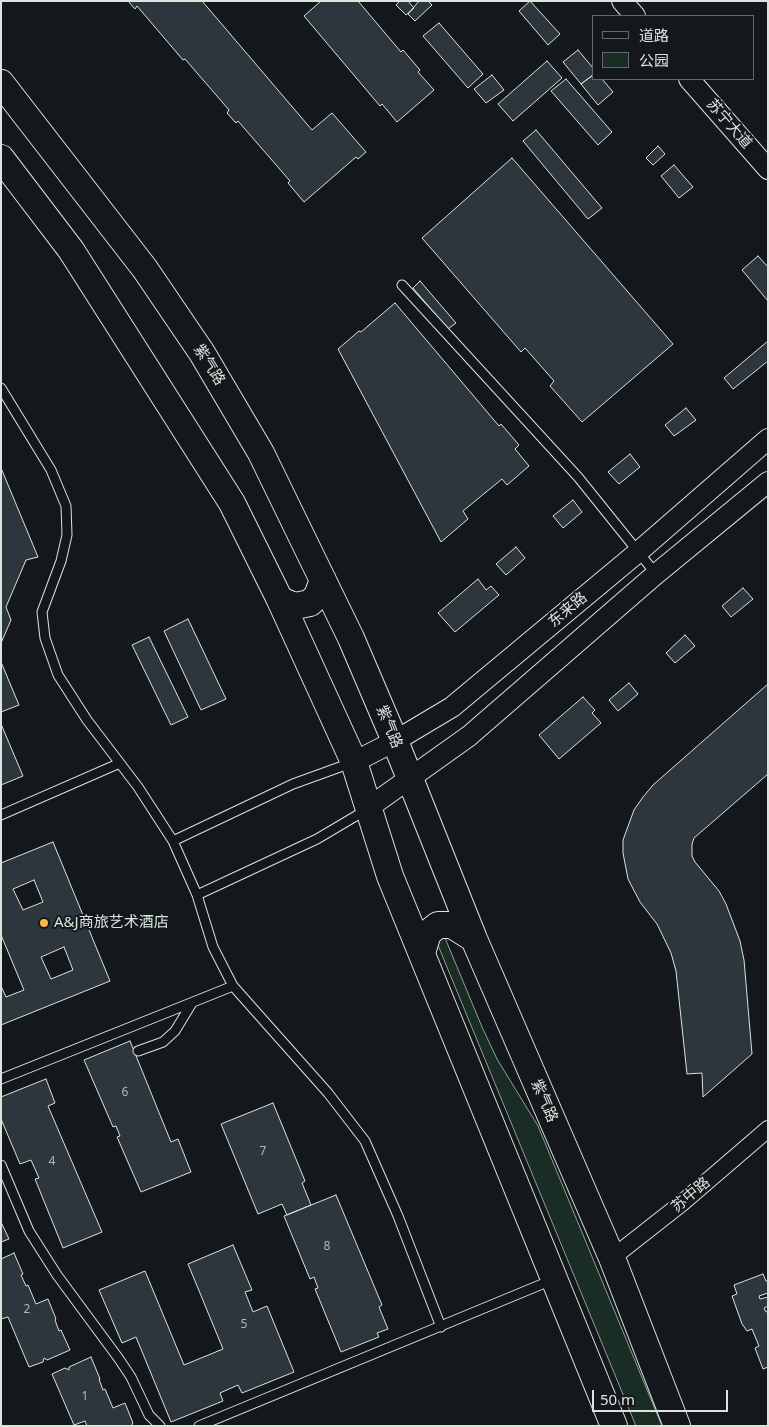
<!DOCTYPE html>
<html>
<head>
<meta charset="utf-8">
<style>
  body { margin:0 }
  #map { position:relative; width:769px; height:1427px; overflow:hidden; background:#14181c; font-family:"Noto Sans","Noto Sans SC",sans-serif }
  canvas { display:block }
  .frame { position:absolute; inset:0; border:2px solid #d8e6dc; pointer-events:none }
  .legend { position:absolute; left:592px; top:15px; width:162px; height:65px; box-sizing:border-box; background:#14181c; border:1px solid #626a69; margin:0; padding:6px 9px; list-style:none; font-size:15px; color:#d8e6dc }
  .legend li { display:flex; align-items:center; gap:10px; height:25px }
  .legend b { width:25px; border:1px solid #626a69 }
  .scale { position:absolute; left:592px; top:1390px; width:136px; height:22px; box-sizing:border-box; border:2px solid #d8e6dc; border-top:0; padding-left:6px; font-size:15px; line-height:18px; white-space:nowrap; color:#d8e6dc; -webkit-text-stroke:4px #14181c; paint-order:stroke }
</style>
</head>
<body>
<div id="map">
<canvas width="769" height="1427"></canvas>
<div class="frame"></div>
<ul class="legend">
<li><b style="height:6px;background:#14181c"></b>道路</li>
<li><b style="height:14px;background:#1a2d24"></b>公园</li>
</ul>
<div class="scale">50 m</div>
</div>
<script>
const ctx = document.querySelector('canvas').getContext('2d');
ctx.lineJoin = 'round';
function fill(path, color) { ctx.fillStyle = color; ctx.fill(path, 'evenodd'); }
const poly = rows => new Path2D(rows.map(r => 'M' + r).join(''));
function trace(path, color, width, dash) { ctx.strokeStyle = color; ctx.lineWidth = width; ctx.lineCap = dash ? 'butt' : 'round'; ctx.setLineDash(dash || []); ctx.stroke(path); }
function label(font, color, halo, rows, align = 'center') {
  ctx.font = font + ' "Noto Sans","Noto Sans SC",sans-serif'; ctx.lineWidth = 4; ctx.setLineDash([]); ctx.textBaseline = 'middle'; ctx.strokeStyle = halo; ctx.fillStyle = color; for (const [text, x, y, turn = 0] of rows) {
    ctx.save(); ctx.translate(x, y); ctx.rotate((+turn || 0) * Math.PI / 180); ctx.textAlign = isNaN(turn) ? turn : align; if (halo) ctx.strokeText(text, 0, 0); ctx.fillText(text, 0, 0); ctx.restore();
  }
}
const green = poly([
  [435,938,445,938,482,1027,497,1059,538,1126,662,1426,636,1426,435,938]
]);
fill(green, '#1a2d24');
trace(green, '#939e99', 1);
const building = poly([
  [128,1,202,1,312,130,332,113,366,152,358,159,356,157,304,202,288,183,290,181,238,121,236,123,227,113,229,110,185,59,183,60,137,6,135,9,128,1],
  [321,1,358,1,401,52,403,50,420,70,418,72,434,90,397,122,382,104,380,106,304,16,321,1],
  [400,1,408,1,414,8,406,15,396,5,400,1],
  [419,1,428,1,432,5,415,21,408,14,419,1],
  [530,1,560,34,548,45,519,11,530,1],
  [439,23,483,74,468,88,423,36,439,23],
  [578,50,593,68,593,75,581,84,563,62,578,50],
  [547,61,562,78,513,121,498,104,547,61],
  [492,75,504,90,486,103,474,89,492,75],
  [593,75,593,79,602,79,613,92,598,105,581,84,593,75],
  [566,79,612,132,598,145,551,91,566,79],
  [536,130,602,208,588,219,523,141,536,130],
  [658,146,665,154,653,165,646,158,658,146],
  [512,158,673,344,582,422,550,386,554,381,525,348,521,352,422,238,512,158],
  [674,165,693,187,679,198,661,176,674,165],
  [758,256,768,267,768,301,742,270,758,256],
  [420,281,456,323,448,329,413,288,420,281],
  [395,303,499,426,501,424,519,445,515,449,529,466,507,485,502,479,463,511,468,519,441,542,338,349,359,331,361,332,395,303],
  [768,341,768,361,733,389,724,378,768,341],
  [686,408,696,420,674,436,665,425,686,408],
  [630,454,640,467,619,484,608,472,630,454],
  [1,468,38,557,26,560,6,607,11,620,1,643,1,468],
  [573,500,582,512,563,528,553,516,573,500],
  [516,547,525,558,506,575,496,564,516,547],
  [478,579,486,590,491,586,499,595,455,632,438,613,478,579],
  [743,588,753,599,731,617,722,606,743,588],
  [188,619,226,699,201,710,164,631,188,619],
  [685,635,695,646,675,663,666,653,685,635],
  [149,637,188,717,171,725,132,645,149,637],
  [1,662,19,705,1,712,1,662],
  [629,683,638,694,618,711,609,700,629,683],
  [768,684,768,774,694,838,692,844,692,856,695,862,719,891,726,904,740,941,744,960,752,1054,703,1097,702,1073,687,1074,676,971,671,953,657,924,640,902,628,879,623,853,623,840,634,810,643,797,653,785,768,684],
  [583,697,595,710,592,713,601,723,559,759,539,735,583,697],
  [1,724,23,776,1,785,1,724],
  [53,842,110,981,1,1025,1,986,6,997,24,990,1,935,1,863,53,842],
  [34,880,43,902,23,910,13,889,34,880],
  [64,947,73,970,51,979,41,957,64,947],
  [130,1041,171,1142,178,1139,191,1172,141,1192,117,1137,120,1136,116,1126,113,1127,84,1060,130,1041],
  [46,1079,55,1103,48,1106,102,1232,63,1248,35,1179,39,1178,31,1160,20,1164,1,1119,1,1097,46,1079],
  [273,1103,305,1181,302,1183,311,1205,287,1215,282,1204,258,1214,221,1124,273,1103],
  [336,1195,382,1305,379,1307,388,1329,377,1333,379,1337,341,1352,315,1289,318,1288,314,1277,310,1279,284,1216,336,1195],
  [1,1222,9,1239,1,1242,1,1222],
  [233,1245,252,1290,245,1292,253,1312,267,1306,294,1372,242,1393,238,1385,220,1393,223,1401,171,1422,136,1337,122,1343,99,1290,145,1271,184,1365,223,1349,188,1264,233,1245],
  [14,1253,23,1274,21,1275,26,1286,28,1285,36,1304,48,1299,56,1319,55,1320,59,1331,61,1330,70,1350,47,1360,44,1358,43,1362,29,1367,8,1317,1,1319,1,1259,14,1253],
  [763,1274,766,1281,768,1281,768,1293,759,1296,760,1299,768,1297,768,1306,764,1308,766,1312,768,1311,768,1367,763,1369,755,1348,759,1346,752,1329,747,1331,742,1324,732,1296,737,1294,734,1285,763,1274],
  [91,1357,100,1379,99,1379,103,1390,105,1389,113,1408,125,1403,133,1423,132,1424,133,1426,87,1426,85,1421,74,1425,52,1374,65,1368,69,1370,69,1367,91,1357]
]);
fill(building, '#2c363c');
trace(building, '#d8e6dc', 1);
const service = poly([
  [402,285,578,477,656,574],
  [1,388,51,470,66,506,67,535,61,561,42,612,45,638,58,675,87,720,138,787,173,841,197,895,213,947,233,986,328,1093,365,1141,398,1216,441,1327],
  [1,815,120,763],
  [173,841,293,784,351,763],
  [197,895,317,839,366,810],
  [138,1051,163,1042,175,1031,192,1003],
  [1,1079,233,986],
  [1,1165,29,1231,57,1275,119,1359,131,1377,149,1415,160,1426],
  [199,1426,552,1280]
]);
const minor = poly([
  [612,1258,682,1203,768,1129]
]);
const tertiary = poly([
  [622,1,635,16],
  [689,79,768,169],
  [354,762,395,741,452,707,637,553,768,439],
  [368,808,469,736,656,574,768,482]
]);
const primary = poly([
  [1,83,145,269,202,353,261,453,351,638,395,741,474,939,612,1258,677,1426],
  [1,158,71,250,232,503,280,600,354,762,390,876,614,1426],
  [280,600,295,606,310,603,317,596,323,580],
  [422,953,428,933,438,925,452,925,474,939]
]);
trace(service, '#d8e6dc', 11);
trace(minor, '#d8e6dc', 18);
trace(tertiary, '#d8e6dc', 22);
trace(primary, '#d8e6dc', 28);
trace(service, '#14181c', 9);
trace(minor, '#14181c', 16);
trace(tertiary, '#14181c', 20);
trace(primary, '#14181c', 26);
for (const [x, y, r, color] of [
  [44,923,5,"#ffb74d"]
]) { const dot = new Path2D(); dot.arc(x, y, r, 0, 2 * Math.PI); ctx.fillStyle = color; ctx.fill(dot); trace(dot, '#14181c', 2); }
label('12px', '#adbab4', null, [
  ["6",125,1093],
  ["7",263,1152],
  ["4",52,1162],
  ["8",327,1247],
  ["2",27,1310],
  ["5",244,1325],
  ["1",85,1397]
]);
label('15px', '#d8e6dc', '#14181c', [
  ["苏宁大道",729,124,49],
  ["紫气路",209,365,58],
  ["东来路",568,610,-40],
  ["紫气路",389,727,68],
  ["紫气路",544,1101,67],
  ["苏中路",691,1195,-40]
]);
label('15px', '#d8e6dc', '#14181c', [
  ["A&J商旅艺术酒店",54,923]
], 'left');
</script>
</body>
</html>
